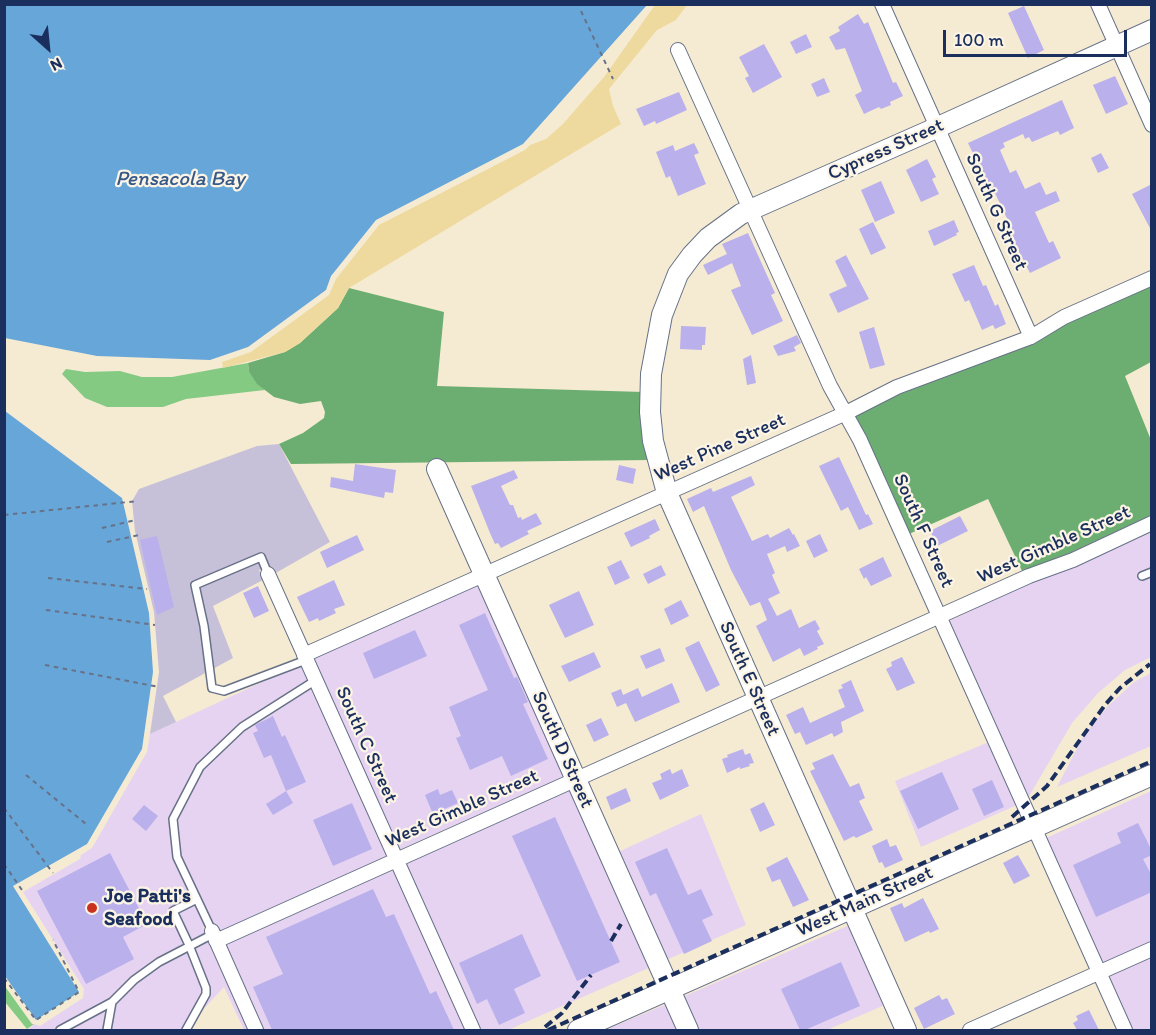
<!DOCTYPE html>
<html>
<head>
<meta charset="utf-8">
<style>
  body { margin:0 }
  #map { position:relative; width:1156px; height:1035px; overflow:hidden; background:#f5ebd3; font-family:Itim,sans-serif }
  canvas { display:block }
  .frame { position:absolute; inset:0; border:6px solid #1b2f5e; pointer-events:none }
  .north { position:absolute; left:18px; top:18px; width:60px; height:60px; -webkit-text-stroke:4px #fcf5e5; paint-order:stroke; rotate:153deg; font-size:16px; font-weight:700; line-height:24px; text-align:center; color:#1b2f5e }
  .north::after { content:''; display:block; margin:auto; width:21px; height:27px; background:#1b2f5e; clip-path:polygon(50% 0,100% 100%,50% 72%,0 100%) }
  .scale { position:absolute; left:943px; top:30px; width:184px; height:27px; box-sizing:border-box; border:3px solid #1b2f5e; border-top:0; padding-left:8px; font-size:18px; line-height:21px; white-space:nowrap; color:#1b2f5e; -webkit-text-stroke:4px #fcf5e5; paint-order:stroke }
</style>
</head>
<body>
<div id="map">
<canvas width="1156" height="1035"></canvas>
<div class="frame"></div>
<div class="north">N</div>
<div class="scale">100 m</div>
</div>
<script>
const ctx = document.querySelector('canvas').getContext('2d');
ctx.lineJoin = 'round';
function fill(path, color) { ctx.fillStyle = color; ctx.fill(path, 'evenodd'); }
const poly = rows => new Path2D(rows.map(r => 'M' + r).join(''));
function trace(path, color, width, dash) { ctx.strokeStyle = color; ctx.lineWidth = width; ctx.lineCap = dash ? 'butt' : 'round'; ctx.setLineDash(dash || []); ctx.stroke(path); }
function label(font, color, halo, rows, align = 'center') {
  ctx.font = font + ' Itim,sans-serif'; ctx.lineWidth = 4.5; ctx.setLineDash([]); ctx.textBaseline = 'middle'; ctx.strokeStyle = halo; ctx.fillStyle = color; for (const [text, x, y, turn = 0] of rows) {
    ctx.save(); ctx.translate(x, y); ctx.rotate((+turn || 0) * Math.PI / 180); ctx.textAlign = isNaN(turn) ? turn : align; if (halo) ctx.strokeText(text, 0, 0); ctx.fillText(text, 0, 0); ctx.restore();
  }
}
fill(poly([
  [1151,531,1151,657,1125,670,1098,693,1072,723,1028,798,949,621,1032,582,1076,566],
  [482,583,567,775,399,850,313,659],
  [301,664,388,856,218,932,214,923,203,927,249,1030,244,1030,224,987,200,1013,189,1030,28,1030,34,1024,40,1026,83,998,84,989,23,892,80,859,81,855,92,848,147,752,150,734],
  [1151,673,1151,746,1057,787,1084,735,1108,706,1134,682],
  [989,742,1017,805,921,847,895,781],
  [573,788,653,966,508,1030,479,1030,405,863],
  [1151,791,1151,941,1102,964,1046,838],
  [701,814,746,925,664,961,616,853],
  [394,869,466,1030,262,1030,224,945],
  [852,924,887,1004,827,1030,694,1030,680,998],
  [1151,957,1151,1030,1132,1030,1108,977],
  [669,1003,681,1030,605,1030]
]), '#e5d3f1');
fill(poly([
  [279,444,330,542,274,574,270,566,259,570,263,580,213,606,233,658,163,696,176,722,150,734,159,672,154,612,135,531,132,501,139,489,257,446]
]), '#c7c0d9');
fill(poly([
  [248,363,249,372,257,383,265,390,186,399,163,407,107,407,85,398,62,374,66,369,85,372,120,371,142,377,172,377],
  [4,985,32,1024,34,1024,27,1029,5,1002]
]), '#85ca83');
fill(poly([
  [1151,286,1151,362,1125,376,1151,440,1151,515,1070,553,1022,571,988,499,909,534,855,416,900,394,1039,341,1067,323],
  [349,288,444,312,437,386,644,392,651,460,291,464,279,444,303,433,324,418,325,412,321,401,300,404,274,397,257,384,249,372,248,363,285,352,300,343,338,308]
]), '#6cae71');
fill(poly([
  [655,5,687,5,676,20,657,30,609,89,613,106,621,124,349,288,338,308,300,343,285,352,223,368,222,362,251,352,329,295,336,279,379,225,525,150,530,145,546,139,563,124,604,77]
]), '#eeda9e');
fill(poly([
  [4,5,5,4,647,5,523,144,376,220,331,276,326,290,248,347,210,360,97,356,5,338],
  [5,411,122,498,149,613,153,672,142,749,87,844,13,886,79,992,36,1020,5,976]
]), '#67a6d9');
fill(poly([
  [1024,6,1044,50,1028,58,1008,13],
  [858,14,864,24,868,22,893,83,896,82,903,96,890,102,891,105,881,109,879,107,864,114,855,95,862,91,845,48,836,50,829,37,840,31,838,27],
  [806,34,812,47,796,54,790,42],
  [764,44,782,77,753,93,745,78,749,76,739,57],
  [1115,76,1128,104,1106,114,1093,85],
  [824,78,830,92,817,97,811,84],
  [679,92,687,110,656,124,655,121,644,126,636,109],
  [1062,100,1074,128,1060,135,1058,131,1032,142,1029,137,1025,139,1023,134,1003,143,1005,147,1000,150,1010,173,1016,170,1025,189,1040,182,1046,195,1056,191,1060,201,1035,212,1049,243,1053,241,1061,258,1030,273,1008,231,1012,229,995,193,993,194,968,143],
  [694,143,699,153,694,155,706,184,678,196,670,176,666,178,656,152,673,145,675,151],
  [1101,153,1109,168,1098,173,1091,158],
  [927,159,936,177,932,179,939,194,921,202,906,170],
  [881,181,895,213,875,222,861,190],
  [1152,184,1152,232,1132,194],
  [954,220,959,232,956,233,957,235,934,246,928,231],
  [873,222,886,248,871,255,859,229],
  [748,233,775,293,771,295,783,321,752,335,731,290,741,286,732,263,708,275,703,265,727,254,722,244],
  [846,255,869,299,838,313,829,294,847,286,835,261],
  [974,265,983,286,986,285,995,306,998,304,1006,324,995,329,993,325,982,330,969,300,965,302,952,274],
  [681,326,706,327,705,345,702,345,702,350,680,349],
  [874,327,885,365,870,369,859,332],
  [797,335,801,343,794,347,796,351,778,356,773,346],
  [751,355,756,383,747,385,743,359],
  [839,457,866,515,868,514,873,524,859,530,848,507,841,511,819,466],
  [355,464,396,470,393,493,385,492,384,498,330,487,331,477,353,481],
  [619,465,636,469,633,484,616,480],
  [514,470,518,478,501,486,510,505,513,505,518,518,521,517,522,520,536,513,542,524,527,531,529,534,501,548,498,543,495,544,490,533,471,486],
  [751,476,755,485,731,497,752,541,768,534,770,538,789,528,793,535,794,534,800,546,787,552,785,546,767,554,775,573,772,575,780,593,768,599,777,616,791,609,799,628,815,620,820,629,817,631,824,644,817,647,818,649,804,656,800,648,773,662,756,626,767,620,760,602,750,606,731,570,704,506,693,512,687,499,711,488,713,492],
  [960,516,968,531,937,546,930,531],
  [655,519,660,530,649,536,650,538,631,547,624,533],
  [820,534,828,551,814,558,806,541],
  [357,535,364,550,327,568,320,552],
  [157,536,174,607,157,615,140,540],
  [883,557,892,576,871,586,866,577,864,579,859,569],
  [621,560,630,578,615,585,607,567],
  [661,565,666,575,648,584,643,574],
  [334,580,345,605,334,609,336,613,319,621,318,618,309,622,297,597],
  [258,586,269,611,254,618,243,593],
  [579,591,594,625,565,638,549,605],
  [681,600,689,616,671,625,664,609],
  [485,613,514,678,517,677,528,702,523,704,548,759,511,776,502,756,470,770,456,738,461,736,449,707,488,690,459,625],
  [415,630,427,656,374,679,363,653],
  [699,641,720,685,706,692,685,648],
  [660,648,665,661,646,669,640,656],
  [594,652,601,667,569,682,561,666],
  [902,657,915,683,897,691,886,669,892,666,891,662],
  [851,680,864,711,841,722,843,732,834,737,832,733,806,745,800,732,795,734,786,715,803,707,810,723,845,707,838,690,843,688,841,685],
  [672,683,680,702,635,722,626,703,617,707,611,693,621,689,623,695,638,688,642,697],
  [273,716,282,737,285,735,306,782,286,791,271,755,264,758,253,733,258,731,255,725],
  [601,718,609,735,594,742,586,725],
  [743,749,745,755,750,753,754,763,749,764,750,766,740,769,740,767,727,773,722,759,728,757,727,755],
  [833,754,850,787,859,783,865,798,859,801,873,830,856,838,854,836,844,841,810,771,815,769,812,763],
  [670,769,672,774,682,769,689,786,660,800,652,783,662,779,660,774],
  [942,772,959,809,918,829,900,791],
  [992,780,1004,807,984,816,972,789],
  [626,788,631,801,611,810,606,797],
  [438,789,440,795,452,790,458,803,433,814,425,795],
  [286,791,293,803,273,815,266,804],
  [764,802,775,825,760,832,750,809],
  [352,803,372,849,333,866,313,820],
  [144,805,158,816,146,831,132,819],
  [555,817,620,962,577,981,512,836],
  [1138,823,1152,851,1152,855,1143,859,1152,876,1152,892,1096,917,1073,865,1121,843,1117,833],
  [887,839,890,847,896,845,903,860,885,868,882,862,879,863,872,846],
  [667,848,688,895,701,889,713,915,702,920,712,941,684,954,656,893,650,896,635,862],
  [110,853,147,924,123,937,134,959,86,984,37,891],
  [1018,855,1030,876,1014,884,1003,863],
  [787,857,809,900,793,907,780,879,772,882,766,868],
  [373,889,386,917,394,914,430,994,436,991,454,1030,272,1030,253,987,283,974,266,937],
  [923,898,939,929,930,933,929,931,905,942,890,908,902,903,904,908],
  [522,934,541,976,514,989,525,1013,499,1025,487,999,477,1004,459,963],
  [841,962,860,1006,805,1030,800,1030,781,989],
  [939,995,942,1000,947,998,955,1014,924,1029,914,1008],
  [1089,1010,1099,1030,1077,1030,1073,1023,1078,1020,1076,1016]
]), '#bab0eb');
const lane = poly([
  [268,574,261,557,195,585,204,626,212,688,224,691,306,660],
  [1142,576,1152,572],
  [212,931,177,857,173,819,200,767,242,727,316,680],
  [60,1030,112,1002],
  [107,1030,112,1002,134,980,159,962,213,934],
  [186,1030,206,994,206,988,189,945,173,911,197,899]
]);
const street = poly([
  [882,4,1031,337],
  [1098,4,1152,125],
  [678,50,830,386,860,440,1125,1030],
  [268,574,473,1030],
  [304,655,846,413,897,387,1031,337,1064,317,1152,278],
  [212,931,256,1030],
  [216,941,1029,576,1073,560,1152,523],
  [970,1030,1152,949]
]);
const secondary = poly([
  [437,469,688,1030],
  [578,1030,1152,775],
  [906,1030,667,493,653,441,650,412,651,374,662,315,678,274,692,255,708,238,741,214,936,128,1152,30]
]);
trace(lane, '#677187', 10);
trace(street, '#677187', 16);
trace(secondary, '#677187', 22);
trace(poly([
  [581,11,613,79],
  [4,515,138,501],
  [102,528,136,520],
  [107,542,139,535],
  [48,578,147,589],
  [46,610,155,625],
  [45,665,159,687],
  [26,775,86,824],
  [4,808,53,873],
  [4,864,24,893],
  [4,978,36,1020,79,992,53,940]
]), '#677187', 2, [4.5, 4.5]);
trace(lane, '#fff', 7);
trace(street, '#fff', 14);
trace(secondary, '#fff', 20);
trace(poly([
  [1012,817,1047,786,1105,705,1120,688,1150,664],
  [611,941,621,924],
  [545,1027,562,1013,591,975],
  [548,1030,1152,761]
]), '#1b2f5e', 4, [9, 4.5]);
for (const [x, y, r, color] of [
  [92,908,6,"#c8321e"]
]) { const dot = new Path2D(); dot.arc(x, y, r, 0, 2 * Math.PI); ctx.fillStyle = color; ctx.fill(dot); trace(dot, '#fcf5e5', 2); }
label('20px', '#1b2f5e', '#fcf5e5', [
  ["Cypress Street",886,150,-24],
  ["South G Street",996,212,66],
  ["West Pine Street",720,448,-24],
  ["South F Street",923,531,66],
  ["West Gimble Street",1054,545,-24],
  ["South E Street",749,679,66],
  ["South C Street",366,745,66],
  ["South D Street",562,750,66],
  ["West Gimble Street",462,809,-24],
  ["West Main Street",865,902,-24]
]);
label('bold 20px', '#1b2f5e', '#fcf5e5', [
  ["Joe Patti's",104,897],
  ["Seafood",104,920]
], 'left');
label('italic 21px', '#365989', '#fcf5e5', [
  ["Pensacola Bay",180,180]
]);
</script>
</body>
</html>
